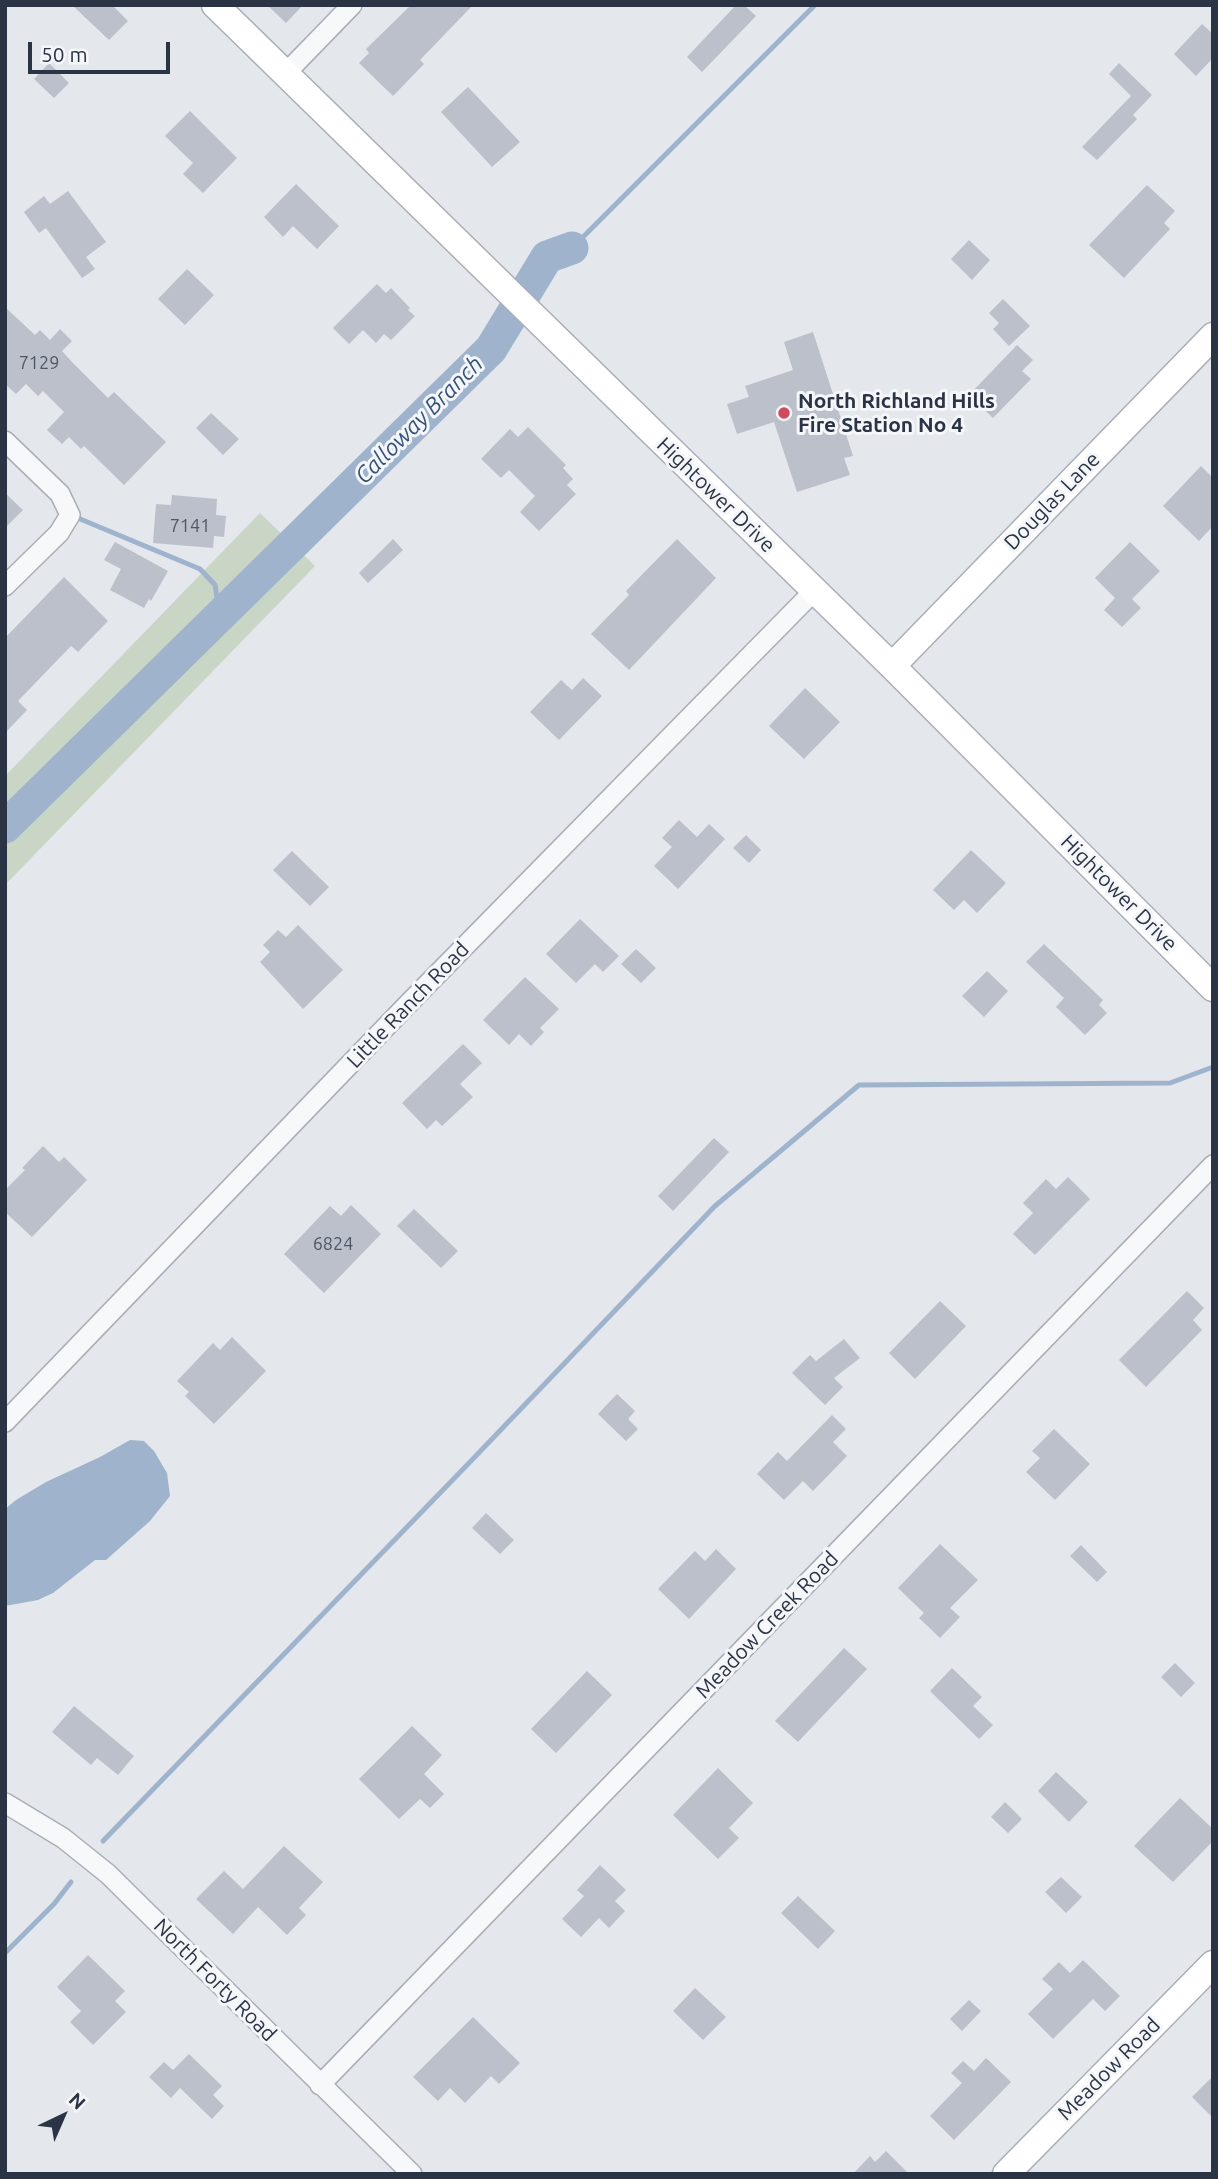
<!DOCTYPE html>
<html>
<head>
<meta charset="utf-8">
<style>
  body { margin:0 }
  #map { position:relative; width:1218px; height:2179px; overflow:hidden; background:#e4e7ec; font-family:Ubuntu,sans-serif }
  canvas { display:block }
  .frame { position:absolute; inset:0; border:7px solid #2b3445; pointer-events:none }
  .north { position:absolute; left:28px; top:2081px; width:70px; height:70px; -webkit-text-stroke:5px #f4f6f9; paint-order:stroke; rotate:44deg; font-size:19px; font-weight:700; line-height:28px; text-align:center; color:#2b3445 }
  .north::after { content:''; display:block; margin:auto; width:24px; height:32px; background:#2b3445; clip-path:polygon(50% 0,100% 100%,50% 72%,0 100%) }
  .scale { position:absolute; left:28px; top:42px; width:142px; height:32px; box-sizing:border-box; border:4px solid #2b3445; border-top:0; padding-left:9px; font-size:21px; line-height:24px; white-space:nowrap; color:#2b3445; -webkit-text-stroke:5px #f4f6f9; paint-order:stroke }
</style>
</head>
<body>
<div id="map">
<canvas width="1218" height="2179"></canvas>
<div class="frame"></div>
<div class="north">N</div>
<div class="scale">50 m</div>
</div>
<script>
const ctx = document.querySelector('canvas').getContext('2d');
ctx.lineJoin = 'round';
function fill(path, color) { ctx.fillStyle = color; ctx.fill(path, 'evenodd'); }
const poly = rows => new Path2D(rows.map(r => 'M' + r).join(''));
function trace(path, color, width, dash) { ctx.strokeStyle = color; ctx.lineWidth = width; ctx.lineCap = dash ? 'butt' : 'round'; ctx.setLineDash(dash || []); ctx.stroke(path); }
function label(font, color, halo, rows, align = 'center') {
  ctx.font = font + ' Ubuntu,sans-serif'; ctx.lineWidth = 6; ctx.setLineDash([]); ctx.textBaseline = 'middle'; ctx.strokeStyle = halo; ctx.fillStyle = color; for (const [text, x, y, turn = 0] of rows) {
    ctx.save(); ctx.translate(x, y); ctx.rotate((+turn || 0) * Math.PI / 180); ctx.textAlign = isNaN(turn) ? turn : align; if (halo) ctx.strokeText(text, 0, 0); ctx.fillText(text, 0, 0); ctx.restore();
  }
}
fill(poly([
  [260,513,315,566,5,885,5,776]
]), '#c9d6c5');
fill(poly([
  [130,1440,144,1441,154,1451,167,1473,170,1496,150,1521,106,1560,95,1560,53,1593,38,1600,5,1606,5,1509,16,1500,46,1482,100,1457]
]), '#9fb4cc');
trace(poly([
  [572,248,815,5],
  [73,516,200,569,215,585,218,603,182,653],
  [103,1841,470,1462,715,1206,859,1085,1170,1083,1213,1067],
  [5,1953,54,1904,71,1882]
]), '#9fb4cc', 5);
trace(poly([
  [5,827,491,349,547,257,572,248]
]), '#9fb4cc', 33);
fill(poly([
  [72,5,112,5,128,21,109,40],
  [267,5,303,5,286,23],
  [411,5,473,5,420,60,424,64,393,96,359,63,369,53,366,49],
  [736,5,744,5,756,16,702,72,687,57],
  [1202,24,1213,34,1213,58,1196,76,1174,54],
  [49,63,69,83,54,98,34,79],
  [1119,63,1152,95,1133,115,1137,119,1097,160,1082,147,1131,96,1109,74],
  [468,87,520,142,492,167,441,112],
  [190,111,237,158,203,193,183,174,193,163,165,136],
  [296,184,339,226,317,249,293,226,283,237,264,217],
  [1147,185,1175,211,1164,223,1170,229,1124,278,1089,245],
  [68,191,106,242,86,257,95,269,82,278,46,228,39,233,24,212,44,196,50,204],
  [969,240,990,260,972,280,951,259],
  [187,269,214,295,185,325,158,299],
  [377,284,386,293,391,288,410,308,408,310,415,316,391,340,384,334,376,343,363,330,349,344,333,328],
  [1003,299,1030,326,1009,346,993,329,999,323,989,313],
  [5,307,35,335,40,330,50,340,60,329,72,341,62,351,72,362,108,398,114,392,166,442,124,485,84,446,81,449,69,437,62,444,47,430,64,412,43,391,38,396,26,384,16,394,5,384],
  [813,332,853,456,844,458,850,475,797,492,774,422,737,434,727,404,749,397,745,386,793,370,784,342],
  [1017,345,1033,360,1022,371,1031,379,993,418,969,395],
  [211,413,239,439,223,455,196,428],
  [528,427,566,465,563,468,573,479,567,485,576,494,539,531,520,512,535,496,509,470,501,478,481,459,510,429,518,437],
  [1201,466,1213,478,1213,526,1199,541,1163,506],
  [5,493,23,510,5,528],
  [172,495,217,499,216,515,226,516,224,537,214,536,213,548,153,543,156,504,171,505],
  [393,539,403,550,368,583,359,573],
  [677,539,716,578,629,670,591,634,629,595,626,591],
  [115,542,168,571,151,601,149,599,144,608,110,590,121,569,104,560],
  [1130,542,1160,571,1132,599,1141,608,1122,627,1104,610,1115,598,1095,578],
  [64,577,108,621,78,652,71,646,18,701,27,710,5,733,5,638],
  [583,678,602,696,559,740,530,712,561,680,572,690],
  [805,688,840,722,804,759,769,726],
  [679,820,697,837,709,824,725,839,678,889,654,866,672,847,662,838],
  [746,835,761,850,749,863,733,848],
  [971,850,1006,883,977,913,964,900,954,910,933,890],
  [292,851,329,887,310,906,273,870],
  [580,919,619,956,603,972,595,964,576,983,546,954],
  [298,925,343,970,303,1009,260,962,270,952,263,945,278,930,286,937],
  [1044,944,1103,1000,1099,1005,1107,1013,1085,1035,1056,1007,1064,998,1026,962],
  [636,949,656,968,641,983,621,964],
  [987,971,1008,991,984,1017,962,996],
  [525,977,559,1009,540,1028,544,1032,531,1046,519,1034,509,1045,483,1020],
  [463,1044,482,1063,460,1084,473,1097,442,1126,436,1120,427,1129,402,1103],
  [714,1138,729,1152,673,1211,658,1196],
  [43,1146,59,1162,64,1157,87,1180,32,1237,5,1212,5,1190,25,1170,22,1168],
  [1068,1177,1090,1199,1035,1255,1013,1234,1033,1213,1023,1203,1046,1179,1056,1189],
  [351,1205,381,1234,324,1293,284,1254,330,1206,341,1216],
  [414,1209,458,1251,441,1268,397,1226],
  [1187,1291,1204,1308,1193,1320,1202,1330,1146,1387,1119,1360],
  [940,1301,966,1326,915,1379,889,1353],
  [232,1337,266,1371,214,1424,185,1396,189,1392,177,1381,213,1343,220,1350],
  [844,1339,860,1358,834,1378,843,1387,825,1405,792,1373,810,1355,816,1361],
  [617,1394,635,1411,628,1419,638,1429,626,1441,598,1414],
  [832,1415,846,1429,833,1442,847,1456,813,1491,803,1481,784,1500,757,1474,778,1452,787,1461],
  [1054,1429,1090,1464,1055,1500,1026,1472,1040,1458,1032,1451],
  [486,1513,514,1540,500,1554,472,1528],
  [940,1544,978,1580,950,1608,960,1617,940,1638,919,1618,924,1613,898,1588],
  [1081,1545,1107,1572,1097,1582,1070,1556],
  [716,1549,736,1569,689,1619,658,1589,695,1551,705,1561],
  [844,1648,867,1669,798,1742,775,1721],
  [1175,1663,1195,1683,1181,1697,1161,1677],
  [952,1668,982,1697,973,1706,993,1725,979,1739,930,1691],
  [587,1671,612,1695,556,1753,531,1729],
  [74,1706,134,1756,118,1775,97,1758,91,1765,52,1732],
  [412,1726,442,1755,424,1774,444,1794,430,1808,420,1799,399,1819,359,1779],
  [718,1768,753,1803,729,1828,739,1838,718,1859,673,1815],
  [1056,1772,1088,1802,1069,1822,1038,1791],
  [1180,1798,1213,1829,1213,1841,1173,1882,1134,1846],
  [1005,1802,1022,1819,1008,1833,991,1817],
  [284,1846,323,1882,299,1908,306,1915,287,1935,258,1907,233,1934,196,1899,224,1871,243,1889],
  [600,1865,626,1890,615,1901,625,1911,609,1928,599,1918,581,1937,562,1919,584,1896,577,1890],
  [1061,1877,1082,1897,1066,1913,1045,1892],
  [798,1896,835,1931,818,1949,781,1913],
  [88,1955,125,1991,115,2001,126,2012,93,2045,70,2022,81,2011,57,1987],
  [1083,1960,1120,1996,1105,2011,1093,1999,1053,2039,1028,2014,1053,1989,1042,1979,1059,1962,1070,1973],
  [695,1988,726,2017,703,2040,673,2011],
  [969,2000,981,2011,962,2031,950,2019],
  [473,2017,520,2063,499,2084,491,2076,465,2103,450,2088,438,2101,413,2077],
  [189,2054,222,2086,213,2095,224,2106,212,2119,180,2088,171,2098,149,2077,164,2062,173,2070],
  [986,2058,1011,2082,954,2140,930,2116,962,2083,951,2073,963,2061,974,2071],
  [1213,2076,1213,2118,1192,2097],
  [886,2151,909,2174,853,2174,870,2156,875,2162]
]), '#bbc0ca');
const street = poly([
  [286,73,352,5],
  [5,441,60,494,70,515,59,533,5,586],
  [5,1422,407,1005,814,591],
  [5,1803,63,1838,108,1874,412,2174],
  [320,2085,1213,1165]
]);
const secondary = poly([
  [215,5,892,666,1213,988],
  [892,666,1213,336],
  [1006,2174,1213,1964]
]);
trace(street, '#a9aeb7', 22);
trace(secondary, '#a9aeb7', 29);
trace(street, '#f7f8fa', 19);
trace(secondary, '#fff', 26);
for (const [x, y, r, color] of [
  [784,413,7,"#d1495b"]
]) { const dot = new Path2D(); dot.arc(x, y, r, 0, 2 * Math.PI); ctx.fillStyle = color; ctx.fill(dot); trace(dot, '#f4f6f9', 2.5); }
label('18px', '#4f5766', null, [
  ["7129",39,363],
  ["7141",190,526],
  ["6824",333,1244]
]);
label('bold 21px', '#2b3445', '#f4f6f9', [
  ["North Richland Hills",798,401],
  ["Fire Station No 4",798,425]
], 'left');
label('21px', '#2b3445', '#f4f6f9', [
  ["Hightower Drive",716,495,44],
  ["Douglas Lane",1052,501,-46],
  ["Hightower Drive",1119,893,45],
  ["Little Ranch Road",408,1005,-46],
  ["Meadow Creek Road",767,1625,-46],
  ["North Forty Road",215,1980,45],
  ["Meadow Road",1109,2069,-45]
]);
label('italic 23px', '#34527a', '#f4f6f9', [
  ["Calloway Branch",419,420,-45]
]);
</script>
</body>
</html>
